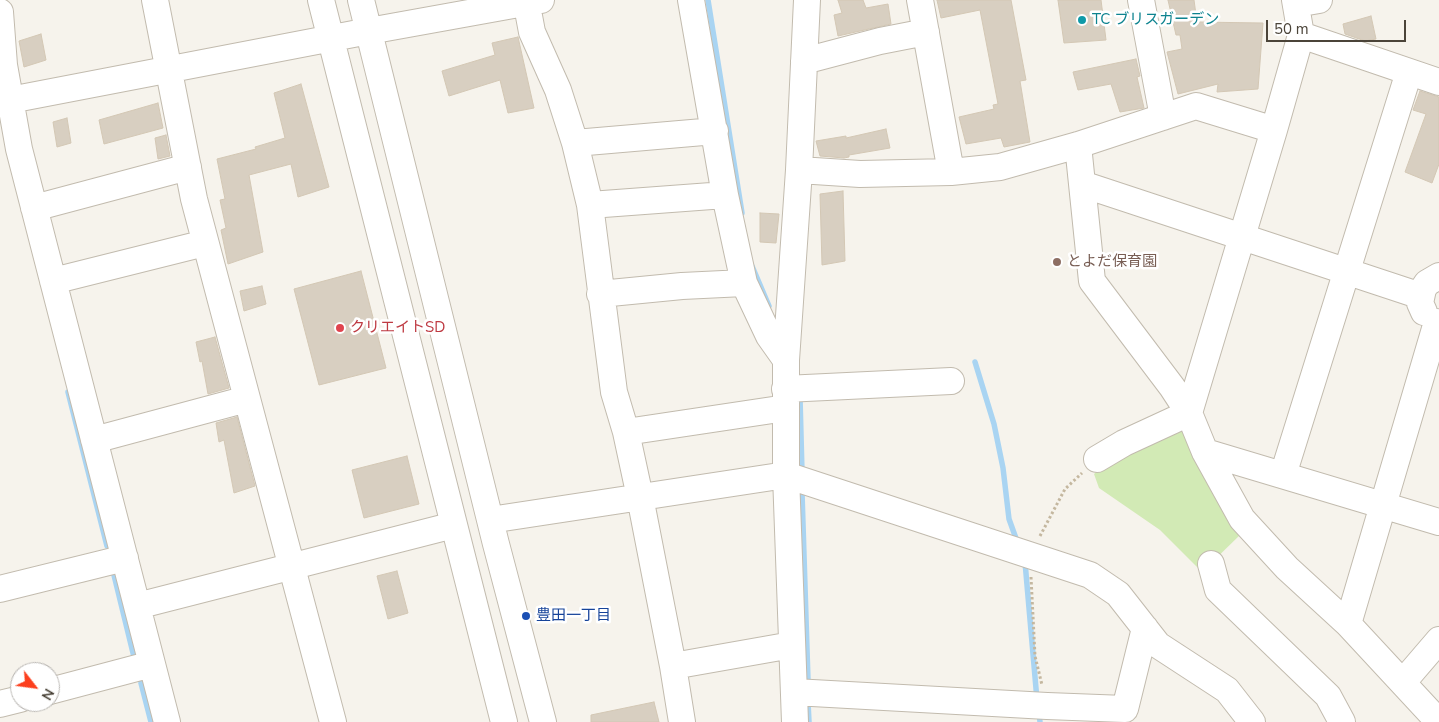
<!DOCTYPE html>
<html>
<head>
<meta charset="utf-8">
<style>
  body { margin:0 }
  #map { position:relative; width:1439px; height:722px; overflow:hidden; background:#f6f3ec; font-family:"Nunito Sans",sans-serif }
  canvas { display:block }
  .north { position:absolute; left:10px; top:662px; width:50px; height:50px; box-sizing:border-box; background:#fff; border:1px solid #b7b4b0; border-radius:50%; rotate:120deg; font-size:14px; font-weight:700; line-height:20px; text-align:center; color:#4b4439 }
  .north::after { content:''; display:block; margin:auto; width:18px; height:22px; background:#fc3f1d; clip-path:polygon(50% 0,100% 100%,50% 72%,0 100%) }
  .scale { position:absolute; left:1266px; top:20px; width:140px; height:22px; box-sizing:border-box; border:2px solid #4b4439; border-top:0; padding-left:6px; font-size:15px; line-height:18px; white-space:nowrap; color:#4b4439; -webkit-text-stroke:4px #fff; paint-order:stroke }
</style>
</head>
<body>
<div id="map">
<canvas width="1439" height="722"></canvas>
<div class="north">N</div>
<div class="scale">50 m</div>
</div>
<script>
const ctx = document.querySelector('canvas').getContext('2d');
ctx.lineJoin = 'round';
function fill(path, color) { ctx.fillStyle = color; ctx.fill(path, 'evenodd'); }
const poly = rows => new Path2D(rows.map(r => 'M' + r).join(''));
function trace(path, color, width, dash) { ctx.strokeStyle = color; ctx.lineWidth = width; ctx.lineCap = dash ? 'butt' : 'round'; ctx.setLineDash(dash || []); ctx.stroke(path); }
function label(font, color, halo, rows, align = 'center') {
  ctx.font = font + ' "Nunito Sans","Noto Sans JP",sans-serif'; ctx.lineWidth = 5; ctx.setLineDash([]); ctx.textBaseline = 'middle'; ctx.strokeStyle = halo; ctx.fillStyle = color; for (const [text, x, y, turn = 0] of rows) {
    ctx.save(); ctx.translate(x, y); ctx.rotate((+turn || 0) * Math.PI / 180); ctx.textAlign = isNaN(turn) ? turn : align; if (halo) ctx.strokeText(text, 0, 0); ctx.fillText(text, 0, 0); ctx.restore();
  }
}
fill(poly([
  [1180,427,1240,535,1202,572,1160,530,1099,488,1094,474,1125,445]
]), '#d2eab5');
trace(poly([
  [708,0,742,213],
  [752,266,769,306],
  [975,362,994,424,1003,468,1009,519,1018,544],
  [68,392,107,546],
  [800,397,802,472],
  [802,492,808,680],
  [1025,562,1037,700],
  [114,575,134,657],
  [141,683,151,722],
  [808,702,809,722],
  [1039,711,1040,722]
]), '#a9d4f2', 5.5);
const building = poly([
  [838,0,863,0,866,8,888,4,891,24,838,36,834,15,842,13,838,0],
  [937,0,1011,0,1026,80,1020,81,1030,142,1004,147,1001,138,966,144,959,117,994,109,993,105,998,104,980,10,941,18,937,0],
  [1058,0,1101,0,1106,40,1064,43,1058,0],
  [1168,0,1194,0,1197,22,1263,23,1258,89,1217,92,1218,84,1178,94,1167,52,1182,49,1180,35,1176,35,1168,0],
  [1371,16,1376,39,1365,41,1345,34,1343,24,1371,16],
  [41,34,46,60,24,67,19,41,41,34],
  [518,37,534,108,508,113,500,80,449,96,442,71,495,55,492,43,518,37],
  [1136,59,1140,76,1137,77,1144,108,1120,112,1111,84,1078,90,1073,72,1136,59],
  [301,84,329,187,298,197,291,164,249,175,263,252,228,264,221,230,226,228,220,200,225,199,217,159,256,149,255,147,285,138,274,93,301,84],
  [1420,91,1439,97,1439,164,1432,183,1405,172,1426,114,1413,110,1420,91],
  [158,103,163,128,104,144,99,120,158,103],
  [67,118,71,143,57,147,53,122,67,118],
  [886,129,890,148,849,155,849,157,844,158,820,156,816,141,846,136,846,138,886,129],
  [166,135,170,156,158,159,155,138,166,135],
  [843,191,845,261,822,265,820,194,843,191],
  [760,213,779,214,776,243,760,242,760,213],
  [361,271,386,368,319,385,294,289,361,271],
  [262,286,266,304,244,311,240,291,262,286],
  [215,337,229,388,208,394,202,361,200,362,196,342,215,337],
  [237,417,255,486,234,493,224,440,219,442,216,423,237,417],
  [407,456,419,504,364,518,352,470,407,456],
  [397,571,408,613,388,619,377,576,397,571],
  [654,702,659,722,591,722,591,715,654,702]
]);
fill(building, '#d8cfc1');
trace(building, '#d3c7b4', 1);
const minor = poly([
  [155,0,194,199,333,722],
  [321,0,504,722],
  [361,0,496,544,543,722],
  [526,0,532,32,558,90,575,143,590,205,614,392,626,432,640,497,673,666,682,722],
  [691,0,725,195,744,283,769,336,786,360],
  [920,0,951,172],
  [1141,0,1163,117],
  [1296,4,1319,0],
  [0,12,4,65,19,149,167,722],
  [1301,35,1439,82],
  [804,61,880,41,926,32],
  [10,100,369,31,541,0],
  [575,143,715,131],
  [1078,145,1092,281,1172,387,1189,413,1205,452,1242,519,1287,568,1348,624,1439,722],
  [799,170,860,174,951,172,1000,167,1078,145,1196,106,1274,130],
  [1082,184,1421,296],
  [590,205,725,195],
  [34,208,188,167],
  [53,281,205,243],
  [600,294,682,286,744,283],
  [1424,312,1420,303,1423,289,1427,283,1439,276],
  [785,389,951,381],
  [626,432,786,408],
  [94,440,247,399],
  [1205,452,1439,522],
  [1097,459,1124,443,1189,413,1274,130,1301,35,1295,0],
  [1283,475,1409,72],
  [490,520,786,475,1090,575,1118,594,1158,645,1227,690,1252,722],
  [1211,564,1218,590,1328,696,1342,722],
  [0,589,125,558],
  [137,606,454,525],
  [1348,624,1437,322],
  [673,666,792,645],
  [1403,682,1439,640],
  [50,691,152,664],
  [794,692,1047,706,1125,709,1145,628],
  [0,704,20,699],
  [795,722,786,475,786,360,799,170,807,0]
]);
trace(minor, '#c2bbae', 28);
trace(poly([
  [1040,536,1065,489,1082,473],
  [1031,577,1035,656,1042,685]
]), '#c4b79f', 3, [2.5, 2.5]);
trace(minor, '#fff', 26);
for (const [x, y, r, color] of [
  [1082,20,5,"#0f9aa8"],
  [1057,262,5,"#8d6e63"],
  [340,328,5,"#e0444e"],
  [526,616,5,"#1a4fb4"]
]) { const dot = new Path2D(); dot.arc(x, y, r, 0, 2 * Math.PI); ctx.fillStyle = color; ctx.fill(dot); trace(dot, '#fff', 2); }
label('15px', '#0d838f', '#fff', [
  ["TC ブリスガーデン",1092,20]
], 'left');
label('15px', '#785e54', '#fff', [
  ["とよだ保育園",1067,262]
], 'left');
label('15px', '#be3a42', '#fff', [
  ["クリエイトSD",350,328]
], 'left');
label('15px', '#164399', '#fff', [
  ["豊田一丁目",536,616]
], 'left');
</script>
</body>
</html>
